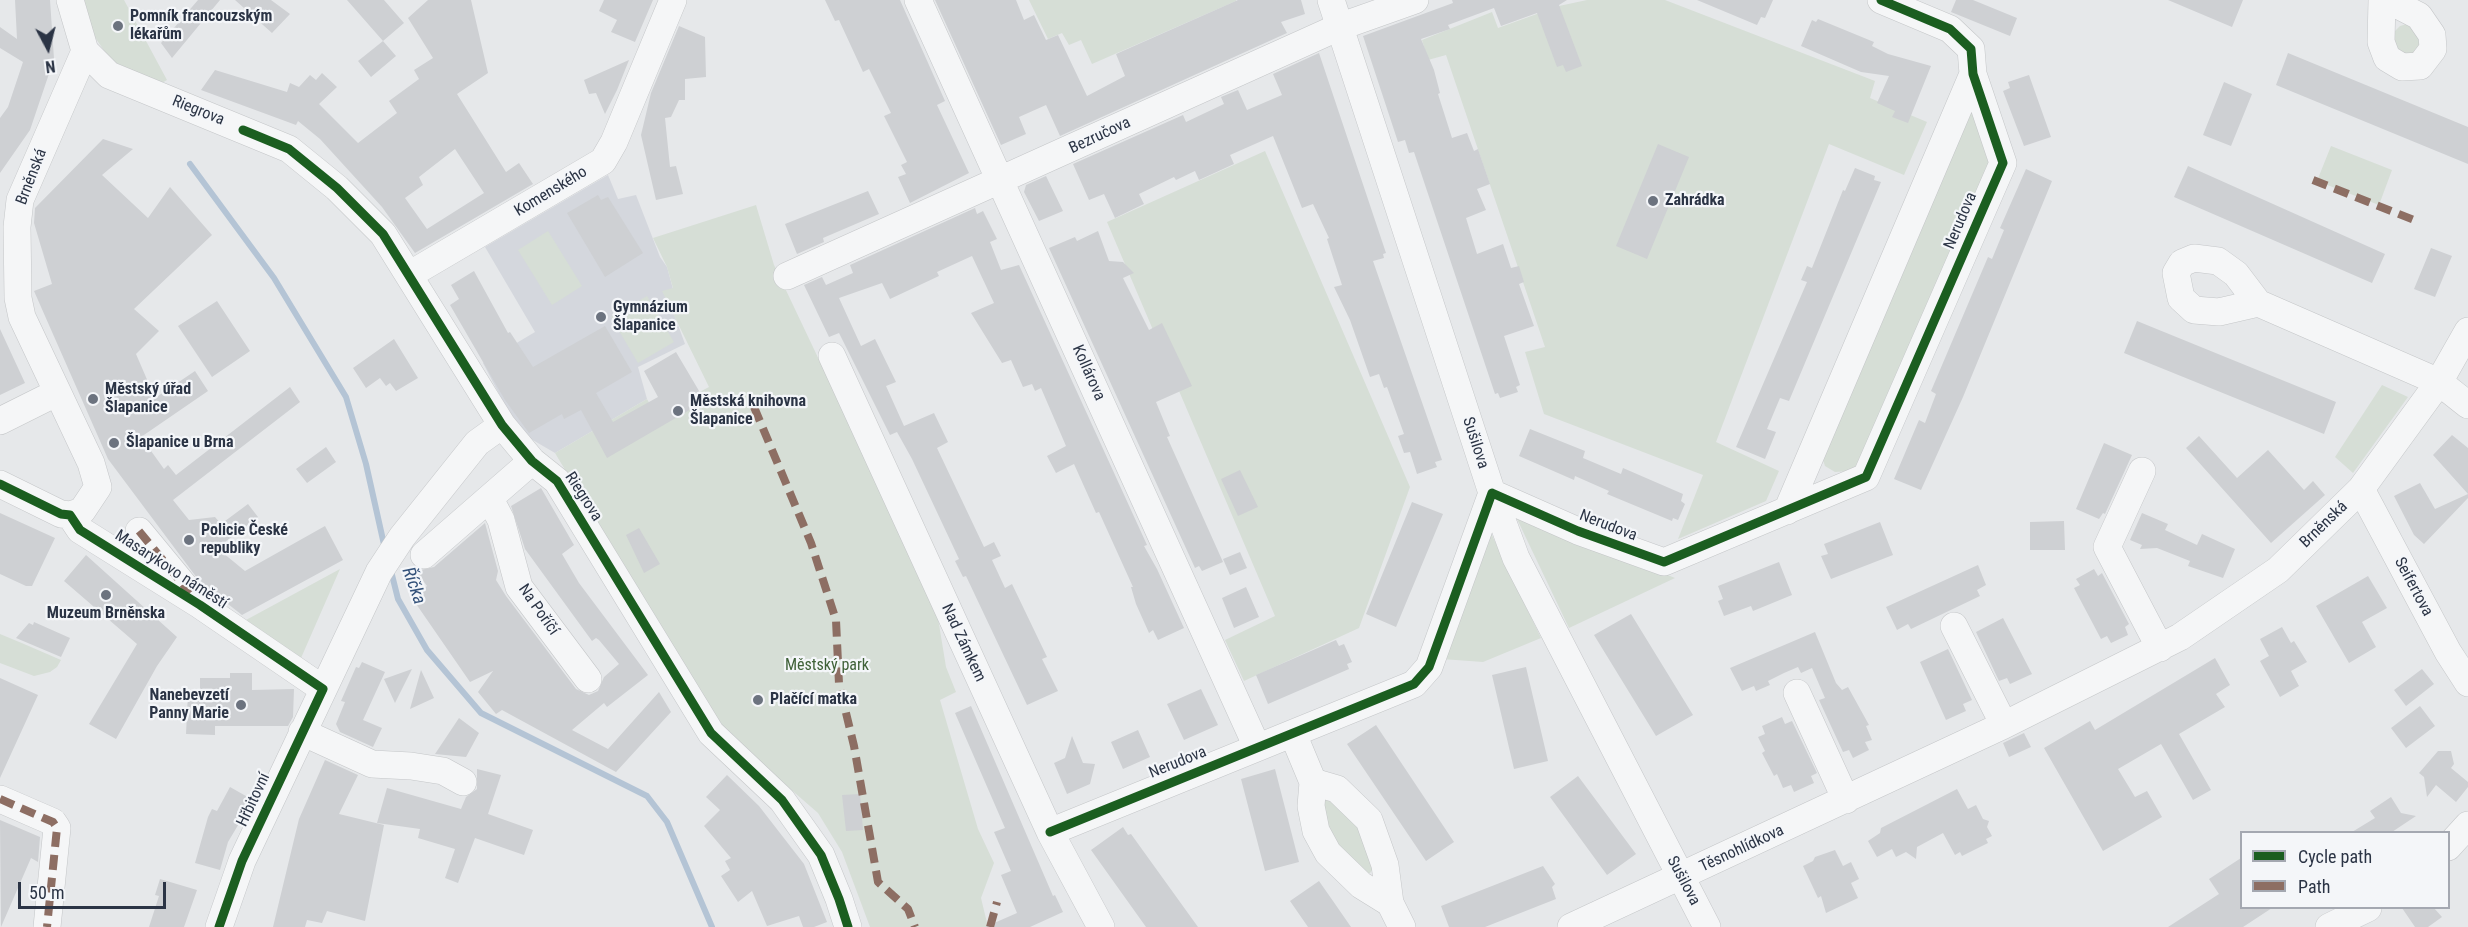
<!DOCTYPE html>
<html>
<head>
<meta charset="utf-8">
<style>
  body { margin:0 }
  #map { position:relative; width:2468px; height:927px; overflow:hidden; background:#e6e8ea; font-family:"Roboto Condensed",sans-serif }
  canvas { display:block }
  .legend { position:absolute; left:2240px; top:831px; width:210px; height:78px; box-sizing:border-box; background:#f4f6f9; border:2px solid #a4a8b1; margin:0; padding:8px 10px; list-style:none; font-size:18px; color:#2b3445 }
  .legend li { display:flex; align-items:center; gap:12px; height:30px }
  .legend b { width:30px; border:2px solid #a4a8b1 }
  .north { position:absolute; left:18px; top:18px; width:60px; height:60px; -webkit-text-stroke:4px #f4f6f9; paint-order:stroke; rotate:173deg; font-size:16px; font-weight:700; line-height:24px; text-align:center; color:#2b3445 }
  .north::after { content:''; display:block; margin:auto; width:21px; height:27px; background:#2b3445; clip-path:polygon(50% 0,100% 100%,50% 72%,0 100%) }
  .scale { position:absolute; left:18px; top:882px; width:148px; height:27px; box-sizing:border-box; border:3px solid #2b3445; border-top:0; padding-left:8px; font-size:18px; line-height:21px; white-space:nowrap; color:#2b3445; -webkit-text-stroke:4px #f4f6f9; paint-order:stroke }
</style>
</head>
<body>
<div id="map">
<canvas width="2468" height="927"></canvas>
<ul class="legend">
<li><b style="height:8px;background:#1b5e20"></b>Cycle path</li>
<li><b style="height:8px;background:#8d6e63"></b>Path</li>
</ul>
<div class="north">N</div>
<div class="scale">50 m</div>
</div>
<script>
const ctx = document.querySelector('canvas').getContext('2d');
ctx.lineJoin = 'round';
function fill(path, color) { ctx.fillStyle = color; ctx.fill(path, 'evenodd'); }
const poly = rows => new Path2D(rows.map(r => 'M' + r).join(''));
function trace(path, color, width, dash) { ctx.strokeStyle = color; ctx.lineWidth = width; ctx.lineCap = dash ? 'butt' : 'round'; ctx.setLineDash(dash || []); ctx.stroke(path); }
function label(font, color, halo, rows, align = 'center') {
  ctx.font = font + ' "Roboto Condensed",sans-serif'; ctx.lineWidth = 4.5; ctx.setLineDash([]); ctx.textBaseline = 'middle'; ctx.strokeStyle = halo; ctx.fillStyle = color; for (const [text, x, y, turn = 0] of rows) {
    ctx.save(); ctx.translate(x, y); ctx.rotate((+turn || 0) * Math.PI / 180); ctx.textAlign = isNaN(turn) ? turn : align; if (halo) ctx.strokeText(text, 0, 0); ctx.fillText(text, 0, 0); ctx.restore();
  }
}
fill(poly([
  [608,175,618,199,636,195,660,257,667,267,673,289,663,292,670,303,685,344,638,367,647,399,555,453,519,432,483,363,535,332,485,247]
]), '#d4d7dd');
fill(poly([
  [82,0,124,0,167,80,160,84,112,62,94,36],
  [1029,0,1236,0,1236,1,1092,64,1081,40,1069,45,1062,33,1048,39],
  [1587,0,1665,0,1875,81,1870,98,1927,122,1904,175,1829,144,1716,442,1779,471,1766,501,1678,539,1703,475,1544,414,1525,352,1545,347,1446,55,1428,60,1422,40,1492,12,1498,28,1559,6],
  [2407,24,2418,27,2421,54,2396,55,2393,33,2400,26],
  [1969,102,1995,156,1867,463,1851,471,1835,472,1825,466,1821,454],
  [2331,146,2392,170,2379,205,2317,181],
  [1265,151,1410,487,1359,628,1244,681,1225,640,1275,616,1107,222],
  [756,205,774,265,936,606,946,667,956,692,940,700,978,829,994,863,981,898,988,927,870,927,842,852,818,813,719,727,555,453,647,399,656,415,709,387,662,291,673,288,667,267,653,238],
  [548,231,582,286,552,305,518,250],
  [647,296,674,342,638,363,611,317],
  [2382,385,2408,397,2353,473,2335,457],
  [1524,517,1675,578,1569,628,1517,519],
  [1489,529,1541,638,1483,662,1442,659],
  [340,569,301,658,246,620],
  [0,634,24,644,61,660,57,667,50,672,34,676,0,663],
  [1321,795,1347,805,1376,864,1370,873,1360,874,1331,845]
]), '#d6ded6');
trace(poly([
  [190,164,274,278,346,397,366,464,385,549],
  [391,571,398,599,427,650,481,713,647,796,667,822,712,927]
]), '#b4c4d5', 6);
fill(poly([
  [15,0,50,0,54,59,30,130,0,173,0,118,8,107,23,62,0,48,0,27,17,39],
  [198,0,220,0,172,58,161,43],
  [235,0,271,0,290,14,272,33],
  [347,0,384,0,404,23,383,41],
  [428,0,471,0,488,73,457,94,506,172,519,163,533,184,415,253,382,207,320,139,298,121,296,125,201,90,215,70,287,92,290,83,299,87,310,75,316,80,322,73,337,87,319,104,358,143,397,113,389,101,419,79,414,70,433,58,408,18],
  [455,149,484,193,427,229,405,198,423,185,419,177],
  [604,0,653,0,635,42,611,32,617,20,599,11],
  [825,0,900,0,945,101,937,105,969,173,910,203,898,177,906,174,901,165,907,162,884,116,891,113,869,69,863,72,839,20,835,21],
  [935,0,1016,0,1024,20,1034,15,1046,40,1058,35,1087,96,1125,76,1116,54,1238,0,1301,0,1305,14,1281,22,1287,33,1060,136,1046,105,1019,117,1026,134,1001,145],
  [1452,0,1567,0,1559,5,1582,66,1566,72,1563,65,1557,67,1537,13,1501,26,1494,8,1448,25,1450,29,1421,39,1434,70,1440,93,1438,94,1452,138,1467,133,1474,151,1478,149,1490,184,1477,189,1486,210,1466,218,1477,254,1503,244,1511,268,1519,266,1524,282,1519,284,1534,326,1504,336,1520,385,1516,387,1518,392,1500,398,1498,393,1495,394,1414,152,1409,153,1405,140,1398,142,1363,36,1453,3],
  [1697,0,1773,0,1765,18,1761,17,1757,25],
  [1956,0,1973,0,2017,18,2010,36,1951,12],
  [2168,0,2243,0,2232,27],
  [1818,19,1874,42,1872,46,1888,54,1931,66,1908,123,1892,117,1895,111,1877,103,1889,76,1861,72,1801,46,1812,20,1816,22],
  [679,26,705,37,706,77,685,79,685,100,679,100,671,117,665,118,670,167,676,166,683,194,656,200,641,135,651,93],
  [383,41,396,56,371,77,358,61],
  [1319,53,1386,253,1383,254,1384,258,1373,261,1442,460,1435,462,1437,467,1417,474,1410,452,1404,453,1398,436,1404,434,1387,387,1384,388,1379,374,1370,377,1350,320,1334,287,1342,285,1327,239,1329,238,1313,204,1302,208,1273,136,1230,155,1234,164,1199,180,1195,171,1176,180,1174,177,1139,194,1144,204,1115,218,1104,194,1089,200,1073,164,1183,115,1186,122,1224,104,1221,97,1238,90,1247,110,1282,95,1273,74],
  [2288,53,2468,127,2468,164,2276,85],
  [629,60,617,90,605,114,596,93,589,94,584,80],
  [2029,75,2051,137,2024,146,2003,91,2010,88,2008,82],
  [2224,82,2252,94,2231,146,2203,135],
  [103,139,133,149,102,175,148,218,170,187,212,235,134,309,159,331,136,354,155,398,195,371,208,391,141,437,164,469,168,465,176,475,290,387,300,402,173,500,189,520,215,517,221,524,248,504,258,517,217,548,245,571,325,526,343,560,242,615,200,582,108,459,34,291,52,284,34,223,35,208],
  [1658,144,1689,157,1647,259,1616,246],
  [2188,166,2385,254,2372,283,2174,197],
  [1855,168,1875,176,1874,180,1881,182,1789,401,1780,398,1767,429,1776,432,1765,459,1736,447,1807,282,1801,280,1807,266,1812,268,1843,190,1845,191],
  [2026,169,2052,181,1963,397,1921,490,1894,479,1919,420,1925,423,1936,394,1931,391,1988,257,1992,259,2004,230,2000,228],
  [1046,176,1063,211,1039,221,1024,192,1026,185],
  [868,191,879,214,823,238,824,242,797,254,785,224],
  [598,195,601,200,608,197,643,253,605,277,567,213],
  [975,208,977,214,983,211,997,239,990,242,1001,270,1019,265,1147,545,1144,546,1157,569,1184,628,1158,640,1153,630,1149,633,1136,604,1131,587,1133,587,1099,512,1096,513,1074,464,1056,473,1047,456,1066,446,1041,388,1035,391,1032,384,1023,387,1011,360,1002,363,971,313,994,303,972,256,937,272,939,276,890,299,882,283,839,298,861,346,875,339,896,382,886,386,904,426,934,413,948,442,937,448,984,547,994,542,1001,556,992,560,1005,588,1012,584,1047,657,1042,659,1058,691,1027,705,966,576,963,577,955,561,959,559,912,459,897,432,890,435,839,333,829,337,804,285,822,277,826,285,853,273,850,265],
  [1098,231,1109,261,1123,262,1134,273,1123,278,1149,330,1162,323,1192,386,1156,402,1170,436,1167,437,1223,562,1202,571,1199,566,1195,568,1049,248,1075,237,1077,241],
  [2431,248,2452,256,2435,297,2414,289],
  [474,271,508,333,510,332,533,367,605,326,632,372,596,393,613,422,658,397,644,371,676,352,705,401,607,458,581,410,564,419,562,414,529,433,505,400,450,305,459,299,451,285],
  [217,301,250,351,212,377,178,326],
  [2137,321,2336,402,2324,434,2124,353],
  [0,329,25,383,0,395],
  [394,339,418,378,396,391,390,383,386,386,380,378,366,388,353,368],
  [1530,429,1585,451,1583,458,1621,474,1623,468,1683,494,1681,501,1685,504,1678,520,1673,518,1672,521,1607,494,1609,491,1575,476,1574,480,1519,456],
  [2452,435,2468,448,2468,494,2433,455],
  [2199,436,2237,478,2268,450,2304,490,2313,481,2325,495,2271,543,2186,448],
  [2104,443,2132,455,2105,514,2103,513,2099,519,2076,509],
  [326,447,336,462,307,483,296,469],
  [1240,470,1258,507,1238,516,1221,479],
  [2420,483,2435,509,2468,494,2468,498,2424,544,2414,535,2394,496],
  [541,488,574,545,562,554,579,583,648,675,607,707,604,703,572,730,608,749,659,692,671,712,616,772,502,710,496,714,478,692,493,671,470,682,412,598,427,586,416,571,434,567,485,523,498,571,496,580,506,596,576,689,589,695,598,691,604,677,619,664,599,640,596,638,592,641,525,549,511,506],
  [1412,502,1443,514,1396,627,1366,614],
  [0,513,55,538,32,586,26,586,0,574],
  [2142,513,2168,524,2165,530,2197,545,2202,534,2235,549,2223,578,2188,566,2190,561,2157,548,2140,549,2142,545,2130,540],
  [2064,521,2065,550,2030,550,2030,522],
  [1880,522,1893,555,1831,579,1821,556,1828,554,1824,544],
  [639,528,660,564,644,573,626,535],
  [1240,552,1247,568,1230,575,1223,559],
  [86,555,177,637,157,666,116,739,89,724,137,644,64,581],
  [1779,562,1792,595,1753,611,1751,606,1724,616,1718,601,1723,599,1718,586],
  [1978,565,1986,585,1977,590,1980,596,1911,629,1908,624,1897,630,1886,607],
  [2094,569,2098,576,2102,573,2129,624,2125,627,2128,635,2111,643,2107,636,2101,639,2074,588,2080,585,2076,579],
  [2368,576,2387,608,2362,622,2376,647,2349,663,2316,606],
  [1246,587,1259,617,1234,628,1222,598],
  [1631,614,1693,715,1656,736,1594,635],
  [2003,618,2032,674,2010,684,2007,678,1999,681,1976,632],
  [34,622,70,638,61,657,16,638,29,623,33,625],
  [2282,627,2291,643,2294,641,2307,662,2291,671,2299,686,2280,697,2260,661,2269,656,2260,639],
  [1815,632,1836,683,1842,690,1848,687,1869,725,1866,726,1872,740,1865,742,1869,750,1853,758,1849,750,1843,752,1819,700,1825,698,1812,668,1801,673,1798,667,1784,673,1768,681,1770,685,1756,691,1754,686,1742,691,1730,668],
  [1336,640,1339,646,1344,644,1352,662,1347,664,1349,669,1268,704,1256,675],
  [1948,649,1972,700,1963,704,1966,711,1946,720,1920,662],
  [2215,658,2230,685,2216,694,2225,707,2179,734,2211,790,2193,800,2161,744,2118,769,2135,797,2147,791,2162,817,2103,851,2044,748,2090,721,2095,730],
  [362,662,385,672,363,720,382,728,373,747,340,732,336,724,345,702,341,701,356,667,359,668],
  [1526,667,1548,761,1514,769,1492,675],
  [412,669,395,703,384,679],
  [2422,669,2434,684,2406,706,2394,690],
  [421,670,434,698,410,709],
  [230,673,252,673,252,690,294,689,293,717,288,726,215,726,215,735,186,734,188,692,200,692,200,678,230,678],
  [0,678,38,695,0,778],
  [1201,689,1218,725,1184,740,1167,704],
  [971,706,1053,896,1055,895,1063,912,1030,927,985,927,1017,913,1001,875,1011,871,994,832,1005,828,955,713],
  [2420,706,2435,726,2406,748,2391,728],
  [1782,717,1785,724,1792,721,1817,773,1811,776,1814,783,1794,792,1791,785,1783,788,1777,774,1774,776,1762,753,1765,751,1758,737,1765,734,1762,726],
  [459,718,479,733,466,757,435,754],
  [1376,725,1454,842,1426,861,1347,744],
  [1138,730,1150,757,1123,769,1111,742],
  [2024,733,2031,747,2009,757,2003,743],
  [1072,736,1083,763,1095,764,1090,784,1067,794,1054,763,1065,758],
  [2438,751,2451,751,2454,764,2451,768,2468,782,2468,787,2456,802,2436,785,2427,797,2424,777,2419,773],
  [325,760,358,775,339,814,384,825,365,921,327,911,322,923,307,920,305,927,273,927,299,819],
  [477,769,501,775,488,814,533,830,524,855,475,838,458,883,445,878,455,849,418,838,420,829,377,823,387,788,461,809,466,797,477,789],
  [1275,769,1299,862,1265,871,1241,779],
  [727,775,759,806,804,864,827,922,814,927,803,927,799,916,767,926,752,891,738,902,721,876,730,870,725,861,731,858,704,826,720,810,706,797],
  [1578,776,1636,854,1607,875,1550,797],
  [230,787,253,800,228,842,220,870,195,863,208,817,212,809,217,811],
  [1957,789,1968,809,1976,805,1983,819,1989,821,1987,827,1992,836,1986,839,1988,843,1962,856,1960,852,1955,855,1943,833,1917,847,1916,859,1906,852,1896,857,1892,849,1877,857,1868,841,1880,833,1881,828],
  [860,794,863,830,846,831,842,795],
  [2391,797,2401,813,2416,816,2392,832,2352,832,2375,818,2370,811],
  [0,820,40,837,38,862,31,858,1,927],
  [1123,827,1128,835,1131,834,1198,927,1146,927,1091,850],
  [1835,850,1843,866,1851,862,1859,879,1851,883,1858,898,1826,913,1821,896,1818,898,1803,866,1813,861,1815,857],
  [2241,858,2241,908,2272,908,2243,927,2168,927,2219,894,2209,879],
  [1543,866,1555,884,1552,887,1556,899,1485,927,1449,927,1441,906],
  [160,879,197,890,184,927,149,927,159,896,155,895],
  [1319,881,1333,901,1351,927,1308,927,1290,901],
  [2402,908,2434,908,2442,917,2428,927,2415,927]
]), '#ced0d3');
const minor = poly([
  [918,0,1257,747],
  [1331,0,1492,493,1516,558,1707,927],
  [2382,0,2381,42,2387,58,2402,67,2420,66,2433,49,2432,35,2419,16,2388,0],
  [85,51,109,75,289,149,337,188,383,234,502,425,532,461,557,481,711,733,782,800,821,855,839,899,848,927],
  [409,275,603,161,614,142,673,0],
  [787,276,1339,27,1415,0],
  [2258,303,2219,312,2194,310,2181,298,2176,273,2182,263,2194,258,2218,261,2236,274,2258,303,2439,382,2468,405],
  [832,356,1050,832,1101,927],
  [0,421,56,393],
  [2142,471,2107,547,2160,648],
  [0,484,61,514,70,515,82,511,98,487,91,463,22,317,18,298,17,227,20,200,85,51,70,0],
  [2361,489,2448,652,2468,683],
  [490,499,501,520,519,587,588,679],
  [1787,511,1973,74],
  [70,515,80,530,200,605,323,689],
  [139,531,186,588],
  [424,555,532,461],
  [1954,626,2004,725],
  [1797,693,1846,800],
  [302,732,372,764,411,766,443,771,463,782],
  [1293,734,1313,782],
  [0,799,53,822,57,828,47,927],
  [1050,832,1414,684,1429,667,1492,493,1578,531,1664,562,1866,477,2003,163,1973,74,1971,49,1950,29,1881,0],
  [2448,847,2468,825],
  [1390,903,1385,865,1369,820,1337,789,1313,782,1311,806,1316,831,1328,853,1361,885,1390,903,1402,927],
  [219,927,242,861,379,572,402,537,477,443,502,425],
  [1571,927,2004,725,2180,637,2278,570,2361,489,2439,382,2468,331],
  [2329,927,2368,908]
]);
trace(minor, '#c4c6c8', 28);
trace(minor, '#f5f6f7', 27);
trace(poly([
  [2313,180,2414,220],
  [754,407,811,543,836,620,839,684,854,746,878,882,908,909,915,927],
  [139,531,190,593],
  [0,799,53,822,57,828,47,927],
  [990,927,997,902]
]), '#8d6e63', 8, [15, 8]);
trace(poly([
  [243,130,289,149,337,188,383,234,502,425,532,461,557,481,711,733,782,800,821,855,839,899,848,927],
  [0,484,61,514,70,515,80,530,200,605,323,689,242,861,219,927],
  [1050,832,1414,684,1429,667,1492,493,1578,531,1664,562,1866,477,2003,163,1973,74,1971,49,1950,29,1881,0]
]), '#1b5e20', 9);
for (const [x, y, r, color] of [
  [118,26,6,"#6c737f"],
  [1653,201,6,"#6c737f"],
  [601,317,6,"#6c737f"],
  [93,399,6,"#6c737f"],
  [678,411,6,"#6c737f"],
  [114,443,6,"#6c737f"],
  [189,540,6,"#6c737f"],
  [106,595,6,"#6c737f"],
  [758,700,6,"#6c737f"],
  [241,705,6,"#6c737f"]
]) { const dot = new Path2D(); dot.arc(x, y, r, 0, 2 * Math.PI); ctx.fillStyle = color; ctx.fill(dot); trace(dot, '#f4f6f9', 2); }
label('bold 16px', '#2b3445', '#f4f6f9', [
  ["Pomník francouzským",130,17],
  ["lékařům",130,35],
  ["Zahrádka",1665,201],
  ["Gymnázium",613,308],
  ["Šlapanice",613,326],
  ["Městský úřad",105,390],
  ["Šlapanice",105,408],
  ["Městská knihovna",690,402],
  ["Šlapanice",690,420],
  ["Šlapanice u Brna",126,443],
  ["Policie České",201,531],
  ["republiky",201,549],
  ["Muzeum Brněnska",106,614,"center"],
  ["Nanebevzetí",229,696,"right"],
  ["Panny Marie",229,714,"right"],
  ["Plačící matka",770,700]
], 'left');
label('16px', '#2b3445', '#f4f6f9', [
  ["Riegrova",198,111,22],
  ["Bezručova",1100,136,-25],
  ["Brněnská",32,177,-69],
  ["Komenského",551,192,-31],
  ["Nerudova",1961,221,-67],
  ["Kollárova",1088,373,66],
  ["Sušilova",1475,443,72],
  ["Riegrova",583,497,57],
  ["Brněnská",2324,525,-44],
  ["Nerudova",1608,526,21],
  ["Masarykovo náměstí",171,570,33],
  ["Seifertova",2413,587,62],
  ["Na Poříčí",538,610,55],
  ["Nad Zámkem",963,643,65],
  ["Nerudova",1178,763,-22],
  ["Hřbitovní",254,800,-65],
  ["Těsnohlídkova",1742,849,-25],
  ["Sušilova",1683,881,62]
]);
label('16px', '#3f6138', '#f4f6f9', [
  ["Městský park",827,666]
]);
label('italic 18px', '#34527a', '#f4f6f9', [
  ["Říčka",413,586,70]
]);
</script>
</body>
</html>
